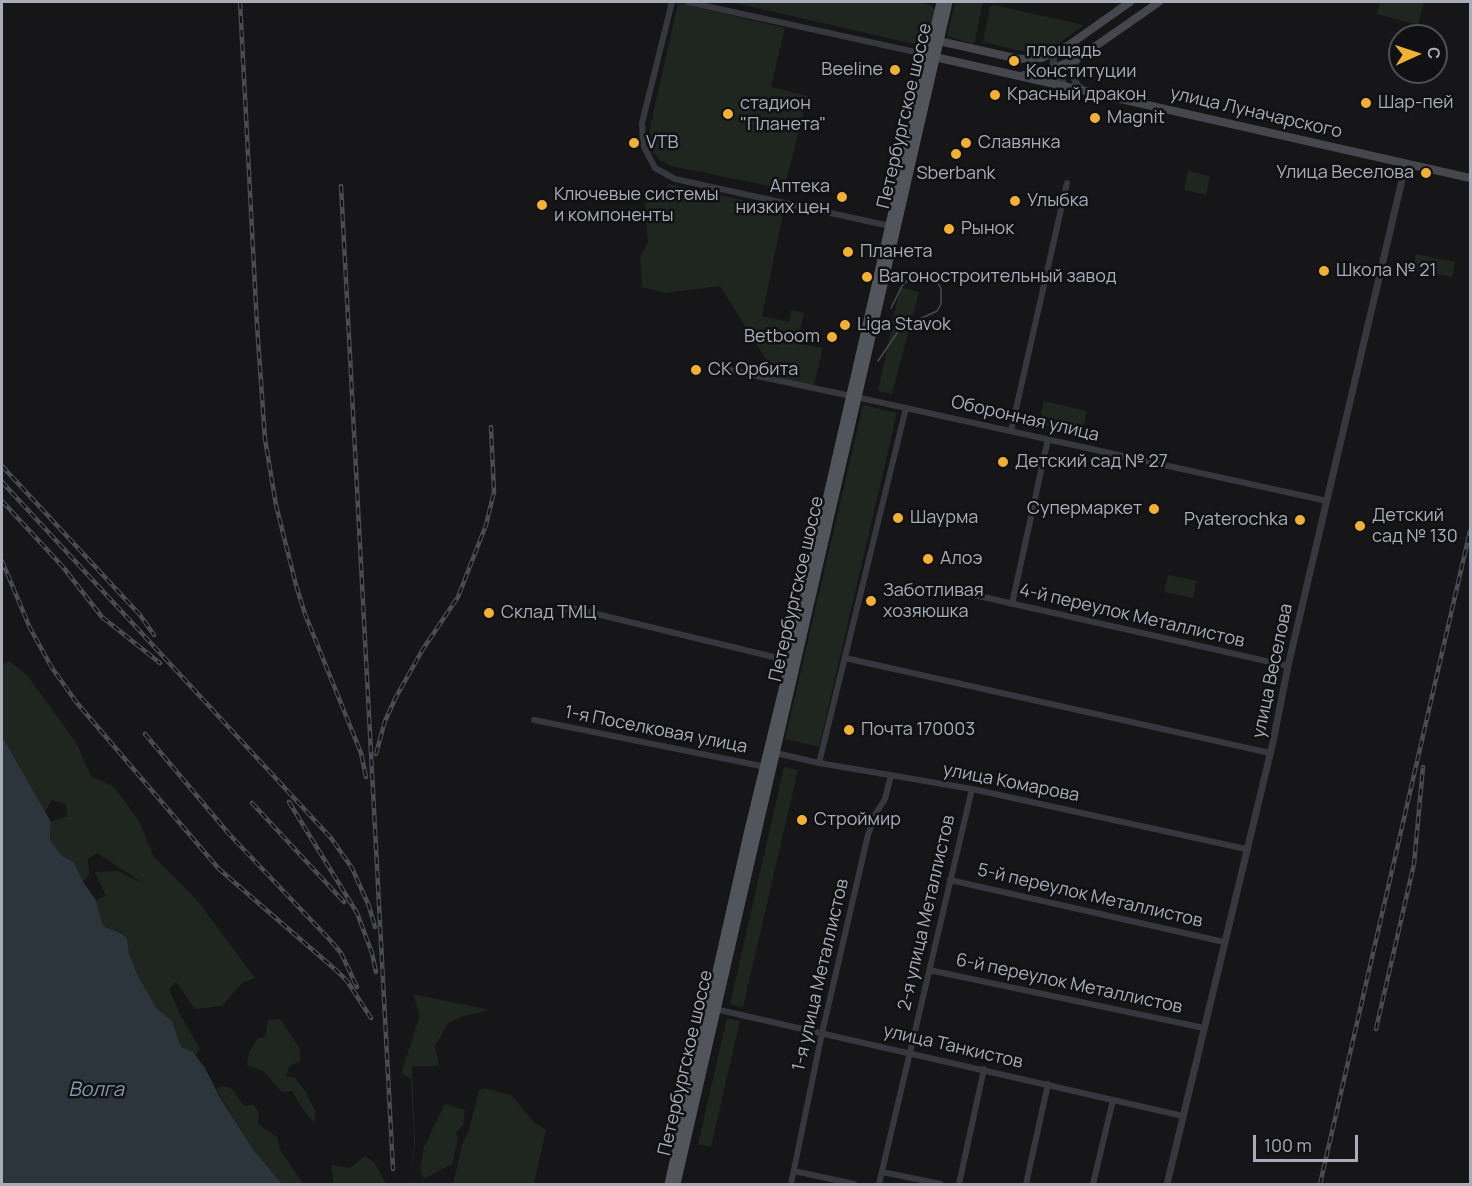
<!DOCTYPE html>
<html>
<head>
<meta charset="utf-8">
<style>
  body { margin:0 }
  #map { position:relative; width:1472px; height:1186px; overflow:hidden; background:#161618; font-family:Manrope,sans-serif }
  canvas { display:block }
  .frame { position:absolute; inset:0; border:3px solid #a8adb8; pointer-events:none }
  .north { position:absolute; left:1388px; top:24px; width:60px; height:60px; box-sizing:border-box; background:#111113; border:2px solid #4d4f55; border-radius:50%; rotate:87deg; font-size:16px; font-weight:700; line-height:24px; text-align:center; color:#a8adb8 }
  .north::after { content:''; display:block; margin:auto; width:21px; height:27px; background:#f2b134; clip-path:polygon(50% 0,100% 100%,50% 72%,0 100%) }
  .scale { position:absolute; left:1253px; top:1135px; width:105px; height:27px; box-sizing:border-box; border:3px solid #a8adb8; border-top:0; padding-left:8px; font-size:18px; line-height:21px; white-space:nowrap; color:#a8adb8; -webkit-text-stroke:4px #111113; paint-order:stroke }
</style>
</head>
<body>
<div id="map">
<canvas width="1472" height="1186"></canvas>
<div class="frame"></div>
<div class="north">С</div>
<div class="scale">100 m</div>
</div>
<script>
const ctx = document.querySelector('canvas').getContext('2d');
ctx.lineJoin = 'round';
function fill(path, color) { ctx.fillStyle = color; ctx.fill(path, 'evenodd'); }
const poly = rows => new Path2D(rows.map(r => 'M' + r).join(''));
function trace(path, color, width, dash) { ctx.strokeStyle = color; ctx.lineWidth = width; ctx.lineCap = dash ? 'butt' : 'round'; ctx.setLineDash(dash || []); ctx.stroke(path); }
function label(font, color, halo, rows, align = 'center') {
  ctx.font = font + ' Manrope,sans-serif'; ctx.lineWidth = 5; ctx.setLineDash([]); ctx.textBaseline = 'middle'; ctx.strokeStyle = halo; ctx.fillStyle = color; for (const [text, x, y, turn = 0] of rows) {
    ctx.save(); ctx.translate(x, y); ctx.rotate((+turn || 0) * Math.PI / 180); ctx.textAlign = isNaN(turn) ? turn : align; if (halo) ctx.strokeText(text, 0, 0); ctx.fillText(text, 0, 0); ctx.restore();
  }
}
fill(poly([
  [731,2,915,2,931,5,936,12,927,47],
  [955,2,983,2,975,41,973,44,947,36],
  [1380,2,1424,2,1418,25,1377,14],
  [678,3,785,28,771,87,808,96,784,189,671,166,661,161,654,153,650,143,649,132],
  [993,5,1084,25,1058,44,1026,52,983,42,990,7],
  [1188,171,1210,176,1206,195,1184,190],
  [669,184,784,209,762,316,789,322,791,310,804,313,797,343,823,348,814,385,778,379,720,286,665,293,642,287,640,257,648,242,645,200,659,195],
  [1416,254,1455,262,1452,277,1413,269],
  [900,287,919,292,892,394,878,391],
  [1044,401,1087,411,1082,434,1039,424],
  [863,405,897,413,819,747,785,739],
  [1168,575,1197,581,1193,598,1164,592],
  [9,661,27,675,77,744,91,776,113,786,138,819,154,857,197,900,255,978,242,983,222,1006,195,1009,176,982,169,989,181,1016,200,1049,195,1055,192,1051,181,1048,172,1021,157,1009,137,974,129,953,127,939,123,933,103,926,96,900,106,896,95,872,118,871,146,885,97,853,88,859,89,875,83,882,74,862,62,856,50,840,51,822,68,816,65,804,52,800,45,812,2,736,2,665],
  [784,767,798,770,743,1007,730,1004],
  [413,994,490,1010,464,1016,448,1023,435,1046,439,1066,412,1066,415,1143,409,1183,414,1143,411,1079,401,1073,420,1015],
  [727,1018,740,1021,711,1147,698,1144],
  [280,1019,300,1049,300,1062,290,1065,286,1076,295,1078,306,1092,315,1111,315,1124,300,1105,292,1091,282,1092,263,1071,247,1065,249,1052,258,1038,265,1037,268,1020],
  [223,1086,232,1089,244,1106,254,1105,259,1113,258,1124,277,1137,280,1149,303,1184,282,1184,255,1152,216,1089],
  [484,1088,511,1095,534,1122,546,1130,534,1184,453,1184,462,1145,469,1130,479,1090],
  [445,1104,465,1110,463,1125,456,1133,458,1138,452,1164,424,1179,420,1170,424,1147],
  [365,1156,374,1162,386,1184,334,1184,331,1165,350,1168]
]), '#1e261f');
fill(poly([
  [2,736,51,822,50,840,62,856,74,862,83,882,96,900,103,926,123,934,127,939,129,953,137,974,157,1009,172,1021,181,1047,192,1051,205,1068,219,1096,255,1152,282,1184,2,1184]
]), '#2c353c');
trace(poly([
  [672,2,642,123,643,145,655,168,675,179,890,226],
  [688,2,929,55],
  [724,369,865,399,1327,501],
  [1011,431,1067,183],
  [970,594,1288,666],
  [1012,604,1048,439],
  [563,611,572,608,790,661],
  [845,658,1270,753],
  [534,720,766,767],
  [772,752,819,763,972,789,1246,849],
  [819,763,906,408],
  [950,880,1224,942],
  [929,970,1204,1028],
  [715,1009,1183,1116],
  [794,1171,854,1184],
  [882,1172,941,1184],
  [791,1184,822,1033,868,835,876,813,885,799,891,775],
  [879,1184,972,789],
  [959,1184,984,1069],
  [1026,1184,1048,1084],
  [1093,1184,1113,1100]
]), '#37383d', 6);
trace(poly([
  [1054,53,1053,65,1055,73,1065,85],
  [1077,59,1073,74,1076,83,1082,90],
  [1167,1184,1273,742,1288,666,1406,163]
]), '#37383d', 7);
trace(poly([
  [1130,2,1069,45,1042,58,1019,59,939,41,930,47,935,57,1470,178],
  [1024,75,1051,69,1077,59,1159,2]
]), '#45474d', 8);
trace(poly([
  [669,1184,749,830,790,661,941,2],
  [676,1184,948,2]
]), '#53555c', 9);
trace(poly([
  [878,361,897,333,913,322,937,311,941,304,941,289,938,283,931,278,925,275,910,278,902,286,891,308]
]), '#4a4c52', 1.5);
const rail = poly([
  [240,2,257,325,265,439,276,505,296,585,305,614,361,753,366,777],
  [341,186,393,1169],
  [2,466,140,615,154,635],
  [2,482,331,838,352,868,369,906,375,927],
  [2,501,63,567,102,617,160,663],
  [2,561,30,628,52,668,77,703,219,869,337,971,347,981,371,1018],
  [145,734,229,834,331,941,341,953,357,987],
  [376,754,385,721,396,697,423,649,458,597,486,525,494,492,491,427],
  [289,802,357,913,372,953,376,972],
  [252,803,344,902],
  [1376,1029,1414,864,1423,767],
  [1320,1184,1470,531]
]);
trace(rail, '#4a4c52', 4.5);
trace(rail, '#111113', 2, [7]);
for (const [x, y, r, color] of [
  [1014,61,6,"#f2b134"],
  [895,70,6,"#f2b134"],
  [995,95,6,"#f2b134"],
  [1366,103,6,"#f2b134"],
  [728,114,6,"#f2b134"],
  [1095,118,6,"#f2b134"],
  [634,143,6,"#f2b134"],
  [966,143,6,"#f2b134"],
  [956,154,6,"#f2b134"],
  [1426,173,6,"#f2b134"],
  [842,197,6,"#f2b134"],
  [1015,201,6,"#f2b134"],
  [542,205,6,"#f2b134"],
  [949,229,6,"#f2b134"],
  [848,252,6,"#f2b134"],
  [1324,271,6,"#f2b134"],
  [867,277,6,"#f2b134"],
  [845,325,6,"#f2b134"],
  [832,337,6,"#f2b134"],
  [696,370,6,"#f2b134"],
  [1003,462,6,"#f2b134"],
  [1154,509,6,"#f2b134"],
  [898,518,6,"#f2b134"],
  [1300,520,6,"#f2b134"],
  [1360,526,6,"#f2b134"],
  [928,559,6,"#f2b134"],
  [871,601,6,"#f2b134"],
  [489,613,6,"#f2b134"],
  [849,730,6,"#f2b134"],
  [802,820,6,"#f2b134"]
]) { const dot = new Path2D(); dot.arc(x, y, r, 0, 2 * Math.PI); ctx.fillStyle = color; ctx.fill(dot); trace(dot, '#111113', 2); }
label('18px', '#a8adb8', '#111113', [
  ["площадь",1026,51],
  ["Конституции",1026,72],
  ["Beeline",883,70,"right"],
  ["Красный дракон",1007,95],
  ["Шар-пей",1378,103],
  ["стадион",740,104],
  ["\"Планета\"",740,125],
  ["Magnit",1107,118],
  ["VTB",646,143],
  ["Славянка",978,143],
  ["Улица Веселова",1414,173,"right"],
  ["Sberbank",956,174,"center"],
  ["Аптека",830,187,"right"],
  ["низких цен",830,208,"right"],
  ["Ключевые системы",554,195],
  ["и компоненты",554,216],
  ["Улыбка",1027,201],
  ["Рынок",961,229],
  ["Планета",860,252],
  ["Школа № 21",1336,271],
  ["Вагоностроительный завод",879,277],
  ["Liga Stavok",857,325],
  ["Betboom",820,337,"right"],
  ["СК Орбита",708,370],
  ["Детский сад № 27",1015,462],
  ["Супермаркет",1142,509,"right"],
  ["Детский",1372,516],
  ["сад № 130",1372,537],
  ["Шаурма",910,518],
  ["Pyaterochka",1288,520,"right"],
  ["Алоэ",940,559],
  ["Заботливая",883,591],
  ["хозяюшка",883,612],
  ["Склад ТМЦ",501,613],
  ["Почта 170003",861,730],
  ["Строймир",814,820]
], 'left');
label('18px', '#a8adb8', '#111113', [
  ["улица Луначарского",1256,113,13],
  ["Петербургское шоссе",905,116,-77],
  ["Оборонная улица",1025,419,13],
  ["Петербургское шоссе",797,589,-77],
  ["4-й переулок Металлистов",1132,616,13],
  ["улица Веселова",1273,671,-78],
  ["1-я Поселковая улица",656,730,11],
  ["улица Комарова",1011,783,11],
  ["5-й переулок Металлистов",1090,896,13],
  ["2-я улица Металлистов",927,913,-77],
  ["1-я улица Металлистов",821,975,-77],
  ["6-й переулок Металлистов",1069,984,12],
  ["улица Танкистов",953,1047,13],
  ["Петербургское шоссе",686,1063,-77]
]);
label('italic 20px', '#7f9bb3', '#111113', [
  ["Волга",96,1090]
]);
</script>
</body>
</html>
